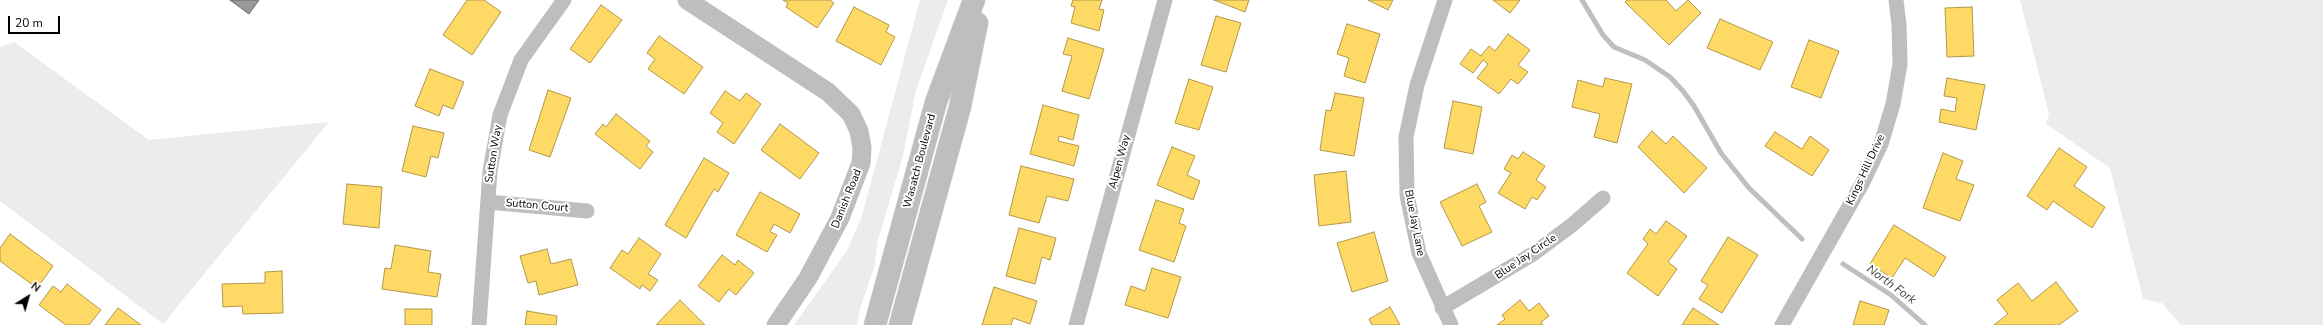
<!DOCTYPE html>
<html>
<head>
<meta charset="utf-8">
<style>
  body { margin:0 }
  #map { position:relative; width:2323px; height:325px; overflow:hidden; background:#fff; font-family:"Nunito Sans",sans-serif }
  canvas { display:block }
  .north { position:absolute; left:8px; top:277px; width:40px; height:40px; -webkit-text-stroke:3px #fff; paint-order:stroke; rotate:37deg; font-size:11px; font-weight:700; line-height:16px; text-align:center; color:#000 }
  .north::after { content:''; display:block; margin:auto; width:14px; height:18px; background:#000; clip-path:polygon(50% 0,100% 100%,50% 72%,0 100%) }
  .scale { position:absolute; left:8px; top:16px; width:52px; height:18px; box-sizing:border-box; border:2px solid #000; border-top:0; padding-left:5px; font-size:12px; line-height:14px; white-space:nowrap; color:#000; -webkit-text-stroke:3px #fff; paint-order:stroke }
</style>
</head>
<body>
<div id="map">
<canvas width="2323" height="325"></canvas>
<div class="north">N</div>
<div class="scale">20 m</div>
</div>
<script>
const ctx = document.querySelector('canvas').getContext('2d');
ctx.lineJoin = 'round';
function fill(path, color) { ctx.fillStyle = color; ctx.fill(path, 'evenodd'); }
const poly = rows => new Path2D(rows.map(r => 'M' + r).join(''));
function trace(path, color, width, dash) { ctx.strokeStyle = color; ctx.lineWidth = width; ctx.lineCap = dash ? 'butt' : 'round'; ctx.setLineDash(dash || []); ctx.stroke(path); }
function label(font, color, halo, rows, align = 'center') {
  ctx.font = font + ' "Nunito Sans",sans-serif'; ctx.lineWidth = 4; ctx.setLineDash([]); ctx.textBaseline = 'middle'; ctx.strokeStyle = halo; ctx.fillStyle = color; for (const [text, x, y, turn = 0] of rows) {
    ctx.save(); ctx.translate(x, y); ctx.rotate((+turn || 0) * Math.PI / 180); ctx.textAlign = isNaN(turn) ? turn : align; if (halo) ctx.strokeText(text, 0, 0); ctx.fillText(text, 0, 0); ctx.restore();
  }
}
fill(poly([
  [920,0,948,0,916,90,903,156,878,240,874,268,861,305,857,325,794,325,846,252,861,219],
  [2020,0,2323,0,2323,325,2181,325,2162,303,2143,299,2110,168,2046,124,2049,114],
  [14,42,149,140,329,122,163,324,0,201,0,47]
]), '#ececec');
const homes = poly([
  [467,0,484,0,501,12,472,55,443,35,467,0],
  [783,0,830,0,834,3,817,28,786,7,788,3,783,0],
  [1073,0,1102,0,1099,9,1104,10,1099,31,1071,23,1075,7,1071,6,1073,0],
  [1214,0,1249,0,1245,12,1214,0],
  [1368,0,1393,0,1388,10,1368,0],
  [1493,0,1520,0,1510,13,1493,0],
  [1627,0,1666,0,1676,11,1688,0,1701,13,1669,45,1625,2,1627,0],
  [601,5,622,20,590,63,570,49,601,5],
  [854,7,889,25,886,32,895,37,881,65,836,41,854,7],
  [1972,7,1974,56,1947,57,1945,8,1972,7],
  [1216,16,1241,23,1226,72,1201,65,1216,16],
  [1720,19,1773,42,1760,70,1707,48,1720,19],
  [1347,24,1380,34,1365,83,1344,76,1349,58,1337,54,1347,24],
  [1508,34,1530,50,1518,65,1528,72,1518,84,1511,79,1499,94,1477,78,1488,64,1483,60,1473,73,1460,64,1471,49,1481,56,1489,46,1495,51,1508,34],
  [659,36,703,67,684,94,648,69,655,59,647,53,659,36],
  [1068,38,1104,49,1089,99,1062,91,1072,56,1063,54,1068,38],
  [1809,40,1839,51,1821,98,1791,87,1809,40],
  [430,69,464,82,453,109,443,105,439,116,415,106,430,69],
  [1605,78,1632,84,1617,143,1594,137,1600,114,1572,107,1578,80,1603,87,1605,78],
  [1947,78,1985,85,1976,130,1939,122,1941,109,1955,112,1957,98,1944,96,1947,78],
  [1189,79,1213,87,1199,130,1175,123,1189,79],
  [548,90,571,98,550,157,529,150,548,90],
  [725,91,740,101,746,93,761,104,734,144,717,132,723,123,710,113,725,91],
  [1335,93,1364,98,1354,156,1320,150,1326,110,1331,111,1335,93],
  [1453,101,1482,107,1473,154,1444,148,1453,101],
  [1043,105,1079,115,1073,140,1059,136,1058,141,1079,146,1074,166,1030,154,1043,105],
  [616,114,650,141,646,146,653,152,640,169,595,134,603,124,606,127,616,114],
  [780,124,819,153,800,179,761,150,780,124],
  [413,126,444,133,438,158,431,156,426,177,402,171,413,126],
  [1652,131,1666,144,1673,136,1707,168,1684,193,1638,147,1652,131],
  [1775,132,1802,149,1810,136,1829,150,1812,176,1765,146,1775,132],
  [1172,147,1195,156,1187,175,1200,181,1193,200,1157,185,1172,147],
  [2059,148,2087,167,2074,186,2105,207,2092,228,2053,201,2047,210,2027,196,2059,148],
  [1523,152,1545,166,1536,180,1546,187,1537,200,1532,197,1525,209,1498,193,1511,173,1504,169,1512,155,1518,159,1523,152],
  [1943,153,1963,161,1956,179,1974,185,1960,221,1923,208,1943,153],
  [704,158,729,173,718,192,714,189,686,238,665,225,704,158],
  [1021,166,1074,179,1068,201,1047,196,1039,223,1009,215,1021,166],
  [1346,171,1351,222,1319,226,1314,175,1346,171],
  [347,184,382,187,379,228,343,224,347,184],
  [1477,184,1486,202,1479,206,1492,232,1462,246,1440,202,1477,184],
  [760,192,800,214,790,233,774,224,770,232,777,235,767,252,736,235,760,192],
  [1156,200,1184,209,1179,223,1186,226,1174,262,1139,250,1156,200],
  [1666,221,1687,236,1668,262,1677,269,1658,296,1627,273,1648,244,1643,239,1650,229,1656,234,1666,221],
  [1894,225,1946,257,1934,277,1905,258,1892,278,1870,264,1894,225],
  [1019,228,1056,238,1050,260,1042,257,1035,284,1006,276,1019,228],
  [1374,232,1388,281,1352,292,1337,243,1374,232],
  [10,234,53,266,37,288,0,261,0,248,10,234],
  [1728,237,1758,255,1722,313,1699,299,1708,285,1701,281,1728,237],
  [639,238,661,254,648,274,658,280,650,291,642,285,640,289,610,268,622,250,628,254,639,238],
  [395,245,431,251,428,272,441,274,437,297,382,289,385,268,391,269,395,245],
  [547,249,551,264,571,259,578,285,539,295,536,281,528,283,520,256,547,249],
  [722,255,735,265,738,260,754,273,736,295,729,289,719,302,698,286,722,255],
  [1152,268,1181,277,1168,318,1125,305,1131,286,1145,291,1152,268],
  [282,271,283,313,243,314,242,306,223,307,222,284,265,283,265,272,282,271],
  [2056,282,2078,311,2059,325,1994,325,2008,314,1997,300,2018,283,2032,301,2056,282],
  [67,284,101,310,89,325,66,325,39,305,53,286,61,292,67,284],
  [994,287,1037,301,1030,324,1013,318,1011,325,982,325,994,287],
  [680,300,705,325,656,325,680,300],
  [1520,300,1529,311,1539,303,1549,316,1541,322,1543,325,1497,325,1505,319,1502,315,1520,300],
  [1860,301,1889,310,1884,325,1853,325,1860,301],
  [1390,307,1400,325,1372,325,1369,319,1390,307],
  [118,308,141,325,105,325,118,308],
  [1693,308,1719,325,1682,325,1693,308],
  [405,309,432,309,432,325,405,325,405,309],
  [527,311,557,316,556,325,525,325,527,311]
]);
fill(homes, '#ffd966');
trace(homes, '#b29847', 1);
const industry = poly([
  [230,0,259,0,249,14,230,0]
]);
fill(industry, '#999');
trace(industry, '#6b6b6b', 1);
trace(poly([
  [1582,0,1603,35,1614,47,1645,60,1670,77,1683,91,1694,106,1721,153,1749,188,1802,239],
  [1843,264,1891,295,1925,325]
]), '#bfbfbf', 5);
const primary = poly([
  [875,325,936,102,974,0],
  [900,325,960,107,977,23]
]);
trace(primary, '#dbdbdb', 23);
trace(poly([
  [1445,0,1417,85,1406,137,1407,195,1419,253,1451,325],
  [488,202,587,211],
  [1442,308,1533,254,1572,225,1603,198],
  [479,325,490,171,500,115,521,60,564,0],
  [1076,325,1165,0],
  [1782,325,1863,182,1881,144,1893,104,1900,64,1899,25,1896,0]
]), '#bebebe', 15);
trace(poly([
  [687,0,828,92,851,114,859,131,862,148,861,163,840,218,808,278,776,325]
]), '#bebebe', 19);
trace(primary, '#bebebe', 22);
label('11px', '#000', '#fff', [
  ["Sutton Way",494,154,-81],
  ["Wasatch Boulevard",920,161,-75],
  ["Alpen Way",1120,162,-75],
  ["Kings Hill Drive",1866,170,-65],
  ["Danish Road",847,199,-68],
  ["Sutton Court",537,206,5],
  ["Blue Jay Lane",1414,223,79],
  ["Blue Jay Circle",1526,257,-34]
]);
label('italic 12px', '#444', '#fff', [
  ["North Fork",1891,285,36]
]);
</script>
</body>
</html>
